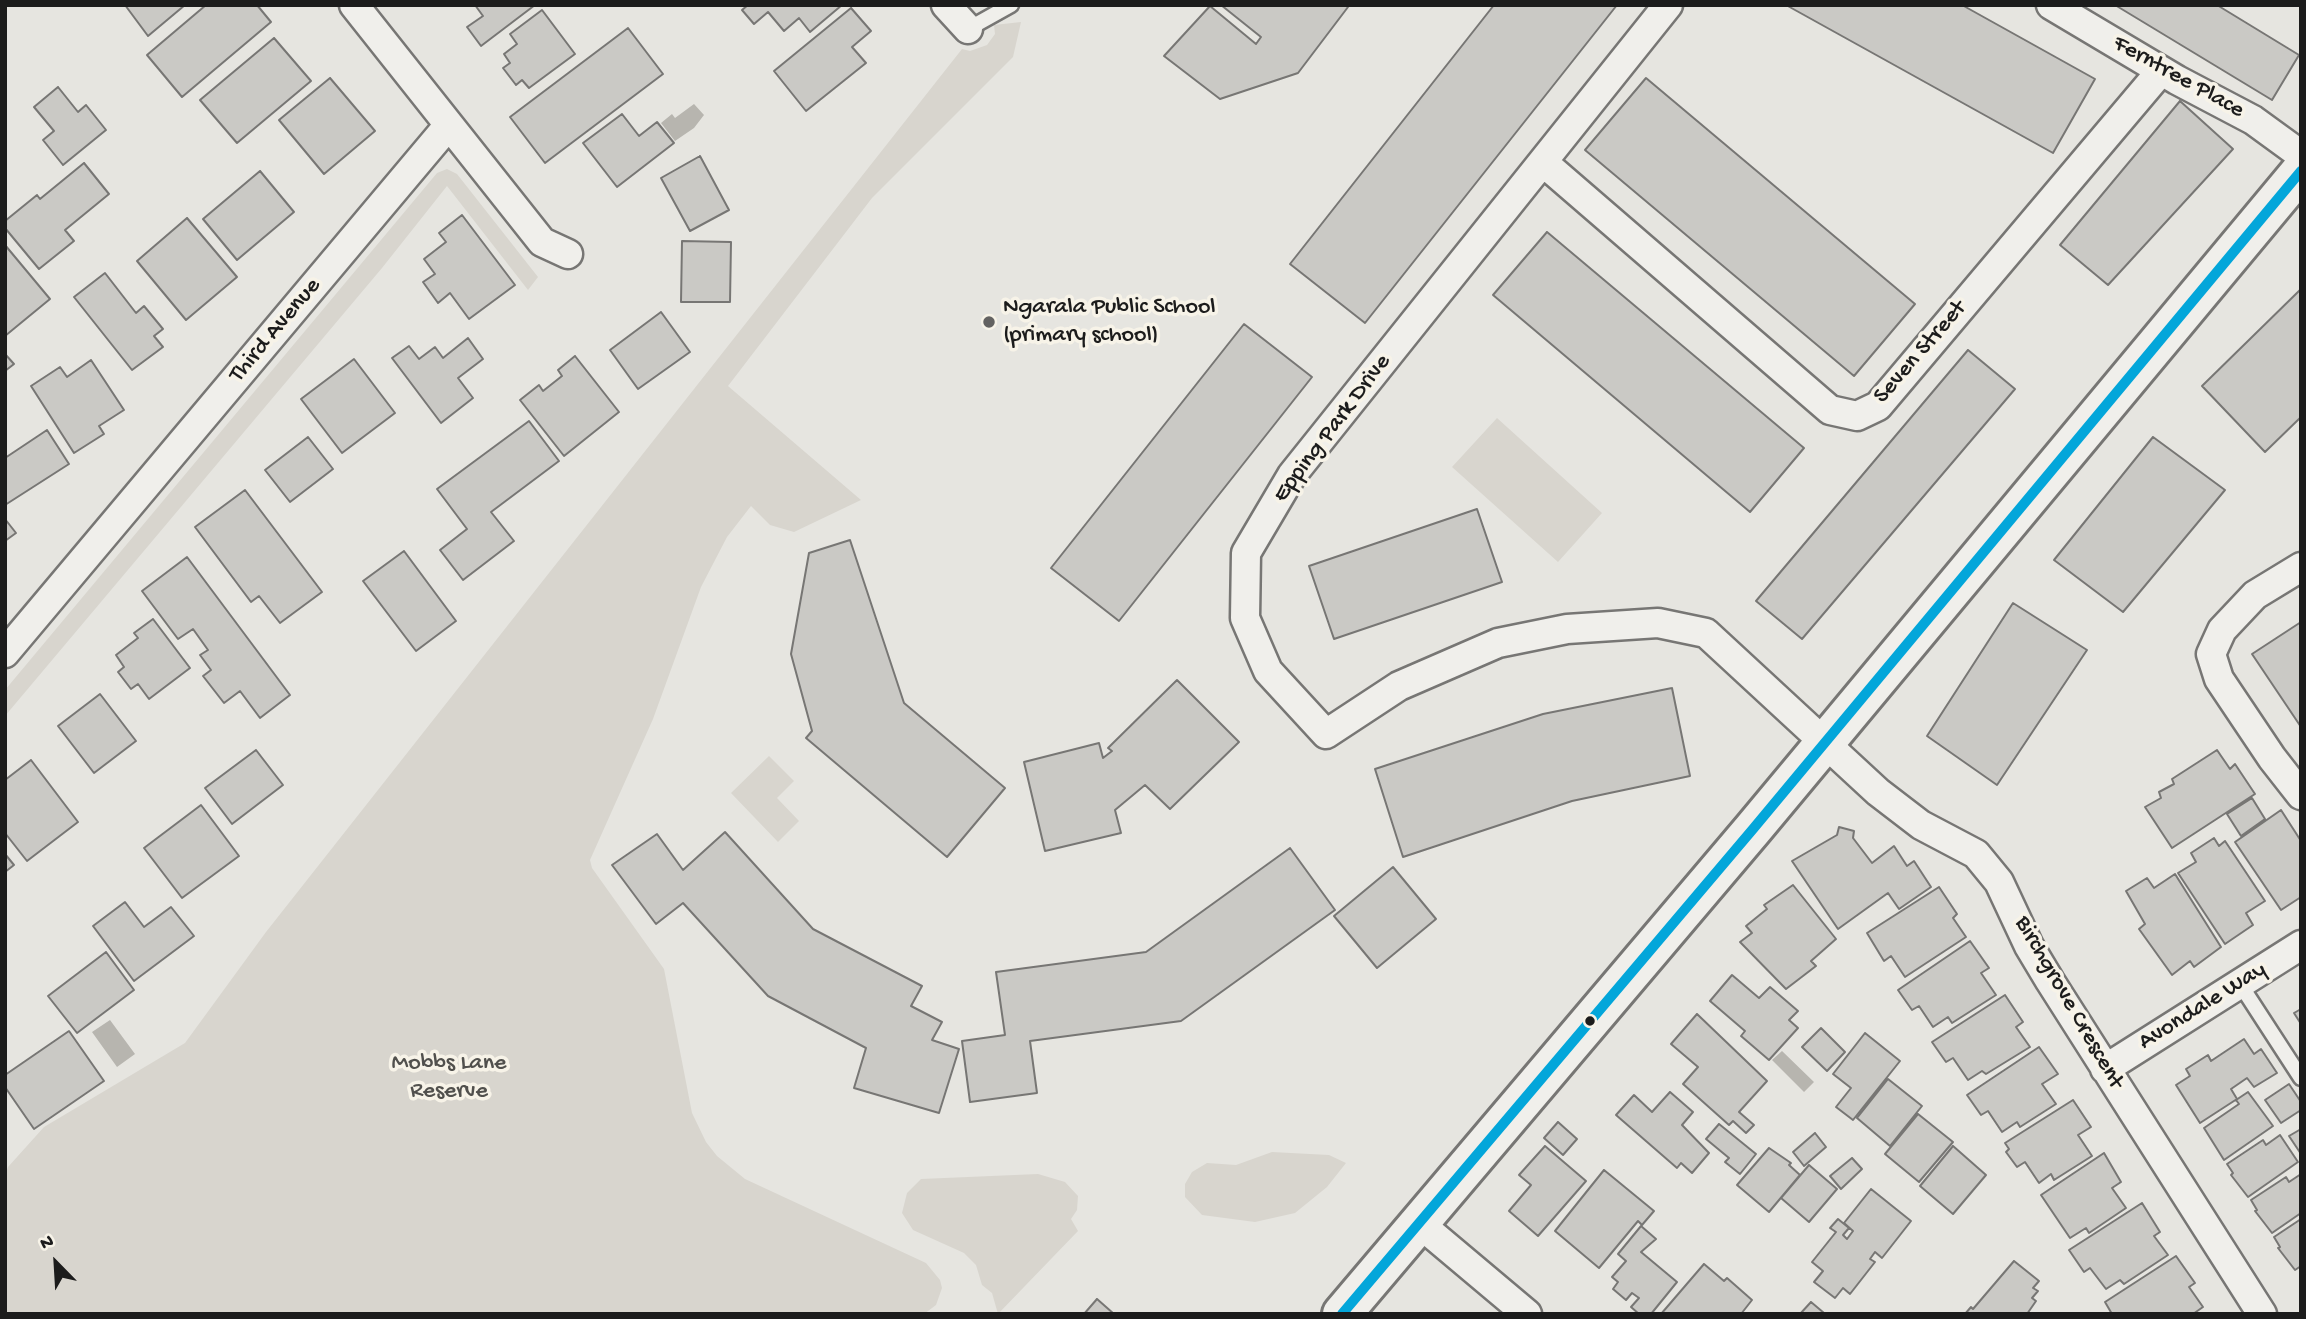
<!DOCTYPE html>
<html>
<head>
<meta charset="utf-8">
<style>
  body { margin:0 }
  #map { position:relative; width:2306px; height:1319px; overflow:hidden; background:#e6e5e0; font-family:"Gochi Hand",sans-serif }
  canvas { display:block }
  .frame { position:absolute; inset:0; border:7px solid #1c1c1c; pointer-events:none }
  .north { position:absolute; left:21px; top:1228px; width:70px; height:70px; -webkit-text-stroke:5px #f7f3e8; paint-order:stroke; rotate:336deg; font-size:19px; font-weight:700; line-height:28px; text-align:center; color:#1c1c1c }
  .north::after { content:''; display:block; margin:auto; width:24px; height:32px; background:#1c1c1c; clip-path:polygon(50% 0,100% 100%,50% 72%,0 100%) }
</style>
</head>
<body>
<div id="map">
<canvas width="2306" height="1319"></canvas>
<div class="frame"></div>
<div class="north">N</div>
</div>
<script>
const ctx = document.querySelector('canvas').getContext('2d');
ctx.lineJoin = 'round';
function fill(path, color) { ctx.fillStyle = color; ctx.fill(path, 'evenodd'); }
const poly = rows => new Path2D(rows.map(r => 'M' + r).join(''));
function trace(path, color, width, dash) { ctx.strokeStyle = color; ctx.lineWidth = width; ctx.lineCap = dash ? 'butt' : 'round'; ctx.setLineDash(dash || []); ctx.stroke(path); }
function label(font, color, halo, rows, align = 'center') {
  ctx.font = font + ' "Gochi Hand",sans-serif'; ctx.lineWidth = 7; ctx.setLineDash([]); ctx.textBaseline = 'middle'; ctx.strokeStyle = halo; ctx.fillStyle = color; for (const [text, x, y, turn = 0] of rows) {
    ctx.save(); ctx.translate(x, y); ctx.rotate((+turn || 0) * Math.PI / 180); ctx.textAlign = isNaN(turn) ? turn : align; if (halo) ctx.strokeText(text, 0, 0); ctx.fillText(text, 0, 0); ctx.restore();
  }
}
fill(poly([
  [1021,22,1013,57,872,198,728,386,861,500,794,532,770,525,751,506,727,537,701,587,653,719,590,860,592,868,664,969,692,1113,706,1142,717,1156,745,1179,926,1263,940,1280,942,1288,936,1305,924,1314,5,1314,5,1175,8,1167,44,1127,185,1043,266,932,962,49,970,51,987,45,995,34,994,25],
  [447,169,457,174,538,277,528,290,447,186,382,268,5,716,5,690,437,173],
  [1497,418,1602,513,1558,562,1452,467],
  [769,756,794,781,777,798,799,821,778,842,731,793],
  [1272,1152,1329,1155,1346,1163,1327,1187,1295,1213,1255,1222,1202,1215,1185,1197,1185,1184,1192,1172,1207,1163,1236,1165],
  [1038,1174,1065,1182,1078,1196,1077,1210,1071,1219,1078,1231,998,1314,992,1293,982,1285,976,1265,964,1253,913,1230,902,1213,907,1193,921,1179]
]), '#d8d5ce');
fill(poly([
  [694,104,704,115,694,128,675,141,661,123,672,114,675,118],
  [110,1020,135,1054,117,1067,92,1032],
  [1782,1051,1814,1082,1804,1092,1772,1060]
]), '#b7b5af');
const building = poly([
  [125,5,185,5,148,36,125,5],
  [206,5,257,5,271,22,182,97,147,55,206,5],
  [475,5,535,5,481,46,467,27,483,16,475,5],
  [748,5,842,5,810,32,799,18,784,31,768,12,754,24,742,10,748,5],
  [1221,5,1345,5,1348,7,1298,73,1220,99,1164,56,1210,6,1256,44,1261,37,1221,5],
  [1494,5,1617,5,1365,323,1290,264,1494,5],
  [1786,5,1962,5,2095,79,2053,153,1786,5],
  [2115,5,2217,5,2299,55,2272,100,2115,5],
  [851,8,871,31,852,47,866,63,806,111,774,71,851,8],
  [542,10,575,54,529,88,522,80,516,85,503,68,510,63,504,54,517,44,510,34,542,10],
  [628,28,663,74,545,163,510,117,628,28],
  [274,38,311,81,237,143,200,100,274,38],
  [330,78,375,131,324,174,279,120,330,78],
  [1646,78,1915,304,1854,376,1585,150,1646,78],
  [58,87,78,112,86,105,106,130,63,165,43,140,54,131,34,107,58,87],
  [2180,101,2233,149,2108,285,2060,245,2180,101],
  [622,114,639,136,657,122,674,143,617,187,583,143,622,114],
  [700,156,729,210,690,231,661,178,700,156],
  [84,163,109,194,65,230,74,241,39,269,5,228,5,221,37,195,40,199,84,163],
  [260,171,294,212,237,260,203,219,260,171],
  [462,215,515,285,469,319,450,293,438,303,423,282,435,274,424,259,446,242,439,233,462,215],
  [187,218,237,277,186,320,137,261,187,218],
  [1547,232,1804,448,1750,512,1493,295,1547,232],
  [682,241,731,242,730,302,681,302,682,241],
  [5,245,50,299,5,336,5,245],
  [105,273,136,313,144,306,163,329,154,336,163,347,132,370,74,297,105,273],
  [2301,289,2301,417,2265,452,2202,386,2301,289],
  [661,312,690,352,638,389,610,350,661,312],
  [1244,324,1312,377,1119,621,1051,568,1244,324],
  [468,338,483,359,458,378,473,398,441,423,392,358,409,346,419,359,435,347,443,358,468,338],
  [1968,350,2015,389,1802,639,1756,601,1968,350],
  [5,354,14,364,5,371,5,354],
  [575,356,619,412,564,456,520,400,539,385,543,391,562,376,558,370,575,356],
  [354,359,395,413,342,453,301,399,354,359],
  [91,360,124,410,99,426,104,434,74,453,31,386,60,367,67,377,91,360],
  [529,421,559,461,491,512,514,541,463,580,440,550,467,529,437,489,529,421],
  [47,430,69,464,5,505,5,458,47,430],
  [308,437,333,469,290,502,265,470,308,437],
  [2153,437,2225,490,2123,612,2054,560,2153,437],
  [245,490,322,592,280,623,259,596,251,602,195,527,245,490],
  [1477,509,1502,582,1334,639,1309,566,1477,509],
  [5,519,16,533,5,541,5,519],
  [850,540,904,703,1005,788,947,857,806,738,812,731,791,654,809,553,850,540],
  [404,551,456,621,416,651,363,581,404,551],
  [187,557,290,695,260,718,240,691,224,703,203,676,211,670,200,655,208,650,193,629,178,639,142,591,187,557],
  [2013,603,2087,650,1997,785,1927,736,2013,603],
  [153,619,190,668,149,699,138,684,131,689,118,672,124,667,116,655,138,638,134,633,153,619],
  [2301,622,2301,727,2252,654,2301,622],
  [1177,680,1239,742,1170,809,1145,785,1115,810,1121,833,1045,851,1024,762,1099,743,1103,758,1112,751,1108,748,1177,680],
  [1672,688,1690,776,1572,801,1403,857,1375,769,1543,714,1672,688],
  [100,694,136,741,94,773,58,726,100,694],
  [256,750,283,785,232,824,205,788,256,750],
  [2217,750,2230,769,2235,764,2255,794,2172,848,2145,807,2161,798,2159,792,2174,784,2172,779,2217,750],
  [31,760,78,822,27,861,5,833,5,780,31,760],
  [2252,798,2265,819,2241,836,2227,814,2252,798],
  [201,805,239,856,182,898,144,848,201,805],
  [2281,810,2301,841,2301,897,2281,910,2235,842,2281,810],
  [1839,827,1854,831,1853,838,1872,863,1894,846,1907,866,1914,861,1931,887,1899,909,1888,893,1838,929,1792,861,1837,835,1839,827],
  [725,832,813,929,922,986,911,1006,942,1022,932,1040,959,1049,939,1113,854,1088,866,1048,768,996,683,903,656,924,612,865,657,834,683,870,725,832],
  [2214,838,2219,846,2225,841,2265,901,2246,913,2253,925,2225,944,2178,873,2196,862,2191,853,2214,838],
  [1290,848,1335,910,1181,1021,1030,1041,1037,1093,970,1102,962,1041,1005,1035,996,972,1146,952,1290,848],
  [5,854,14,865,5,872,5,854],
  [1393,867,1436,919,1377,968,1334,916,1393,867],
  [2175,874,2221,947,2194,967,2190,961,2172,975,2139,929,2145,924,2126,891,2147,878,2154,888,2175,874],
  [1793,885,1836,939,1811,961,1816,966,1786,989,1740,942,1752,933,1746,926,1767,909,1764,905,1793,885],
  [1939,887,1957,914,1953,918,1966,937,1905,977,1891,956,1884,961,1867,933,1939,887],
  [125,902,144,927,171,907,194,936,134,981,93,926,125,902],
  [1970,941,1989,968,1981,973,1996,995,1952,1023,1948,1017,1933,1027,1919,1006,1912,1010,1898,990,1970,941],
  [106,952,134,990,77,1033,48,996,106,952],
  [1732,975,1759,998,1770,987,1798,1011,1789,1020,1798,1028,1769,1060,1741,1036,1745,1031,1710,1001,1732,975],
  [2005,995,2023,1022,2016,1027,2030,1047,1986,1074,1982,1071,1968,1080,1953,1058,1946,1062,1932,1042,2005,995],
  [2301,1009,2301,1024,2294,1013,2301,1009],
  [1697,1014,1767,1081,1739,1112,1754,1125,1746,1133,1733,1121,1729,1125,1683,1084,1698,1067,1671,1044,1697,1014],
  [1821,1028,1845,1052,1827,1071,1802,1047,1821,1028],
  [69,1031,104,1081,34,1129,5,1087,5,1075,69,1031],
  [1865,1033,1900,1061,1853,1120,1836,1107,1851,1088,1833,1074,1865,1033],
  [2244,1039,2254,1054,2261,1049,2277,1073,2254,1087,2247,1078,2231,1089,2237,1099,2200,1123,2176,1085,2190,1076,2186,1069,2208,1055,2211,1061,2244,1039],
  [2039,1047,2058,1074,2042,1084,2056,1104,2020,1127,2017,1122,2002,1132,1988,1111,1981,1115,1967,1095,2039,1047],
  [1888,1079,1922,1106,1890,1146,1857,1118,1888,1079],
  [2289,1084,2301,1102,2301,1110,2281,1123,2265,1100,2289,1084],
  [1670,1092,1693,1112,1682,1125,1709,1153,1692,1173,1681,1163,1677,1168,1616,1115,1634,1095,1652,1112,1670,1092],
  [2248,1092,2273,1126,2224,1160,2204,1128,2239,1104,2236,1100,2248,1092],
  [2073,1100,2091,1127,2078,1135,2092,1156,2054,1180,2051,1174,2039,1183,2025,1162,2017,1167,2006,1152,2009,1149,2005,1143,2073,1100],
  [1918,1114,1953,1142,1919,1182,1885,1154,1918,1114],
  [1558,1122,1577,1139,1563,1155,1544,1138,1558,1122],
  [1719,1124,1756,1154,1740,1174,1725,1162,1729,1158,1706,1139,1719,1124],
  [2301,1129,2301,1154,2289,1136,2301,1129],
  [1815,1133,1826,1147,1804,1166,1793,1152,1815,1133],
  [2280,1135,2298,1162,2248,1197,2231,1175,2233,1173,2227,1164,2263,1140,2266,1145,2280,1135],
  [1545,1146,1586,1181,1538,1236,1509,1211,1531,1185,1519,1175,1545,1146],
  [1953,1146,1986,1175,1953,1214,1920,1186,1953,1146],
  [1769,1148,1791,1163,1789,1165,1800,1175,1769,1212,1737,1185,1769,1148],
  [2104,1153,2121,1182,2112,1188,2126,1208,2089,1233,2086,1228,2070,1238,2041,1195,2104,1153],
  [1852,1158,1862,1169,1841,1189,1830,1176,1852,1158],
  [1809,1165,1837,1189,1809,1222,1781,1198,1809,1165],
  [1604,1170,1654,1211,1642,1225,1638,1221,1599,1268,1555,1231,1604,1170],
  [2301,1174,2301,1213,2272,1233,2255,1211,2257,1210,2251,1200,2286,1177,2289,1182,2301,1174],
  [1871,1189,1911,1221,1882,1258,1875,1252,1870,1259,1875,1262,1850,1294,1843,1288,1835,1298,1814,1282,1823,1271,1812,1262,1836,1232,1830,1228,1838,1219,1849,1228,1843,1235,1847,1239,1853,1231,1844,1223,1871,1189],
  [2142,1203,2160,1232,2154,1236,2168,1255,2124,1284,2120,1280,2106,1289,2090,1268,2084,1272,2069,1250,2142,1203],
  [2301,1219,2301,1266,2295,1270,2278,1248,2280,1247,2274,1237,2301,1219],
  [1641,1226,1656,1239,1641,1252,1677,1282,1651,1314,1639,1314,1631,1307,1639,1298,1632,1293,1626,1300,1613,1289,1618,1282,1612,1277,1626,1261,1618,1254,1641,1226],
  [2176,1256,2195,1283,2189,1287,2203,1307,2193,1314,2112,1314,2105,1302,2176,1256],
  [2014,1261,2039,1281,2033,1288,2038,1291,2032,1298,2036,1301,2027,1314,1965,1314,1971,1307,1973,1309,2014,1261],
  [1704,1264,1724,1281,1727,1278,1752,1300,1741,1314,1661,1314,1704,1264],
  [1097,1299,1114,1314,1084,1314,1097,1299],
  [1811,1302,1824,1313,1824,1314,1800,1314,1811,1302]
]);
fill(building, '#cac9c5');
trace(building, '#777674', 2);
const lane = poly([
  [968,29,1011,5],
  [2240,984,2301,1078]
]);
const street = poly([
  [354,5,542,242,568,254],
  [946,5,968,29],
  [1668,5,1292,475,1246,553,1245,618,1268,671,1326,734,1399,686,1498,643,1567,629,1658,623,1706,633,1878,792,1921,825,1976,854,1999,882,2029,946,2050,981,2262,1314],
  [2051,5,2177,80,2253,120,2301,155],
  [1544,163,1830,410,1857,416,1878,406,2161,71],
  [2301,567,2255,595,2222,630,2211,654,2219,679,2272,758,2301,795],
  [5,653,448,126],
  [2105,1069,2301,945],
  [1420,1224,1527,1314]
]);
const secondary = poly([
  [1342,1314,1753,829,2301,171]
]);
trace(lane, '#777674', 19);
trace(street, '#777674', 33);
trace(secondary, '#777674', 44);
trace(lane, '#f0efeb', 14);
trace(street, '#f0efeb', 28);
trace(secondary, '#f0efeb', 38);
trace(poly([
  [1342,1314,1753,829,2301,171]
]), '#03a6da', 10);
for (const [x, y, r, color] of [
  [989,322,7,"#636261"],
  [1590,1021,6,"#1c1c1c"]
]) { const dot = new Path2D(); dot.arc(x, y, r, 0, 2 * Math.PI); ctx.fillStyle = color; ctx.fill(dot); trace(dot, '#f7f3e8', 2.5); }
label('24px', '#1c1c1c', '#f7f3e8', [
  ["Ferntree Place",2178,78,29],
  ["Third Avenue",276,331,-50],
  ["Seven Street",1921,353,-49],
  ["Epping Park Drive",1333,429,-53],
  ["Birchgrove Crescent",2068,1003,60],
  ["Avondale Way",2203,1007,-32]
]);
label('24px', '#1c1c1c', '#f7f3e8', [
  ["Ngarala Public School",1003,308],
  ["(primary school)",1003,336]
], 'left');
label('24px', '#51504d', '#f7f3e8', [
  ["Mobbs Lane",449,1064],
  ["Reserve",449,1092]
]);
</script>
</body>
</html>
